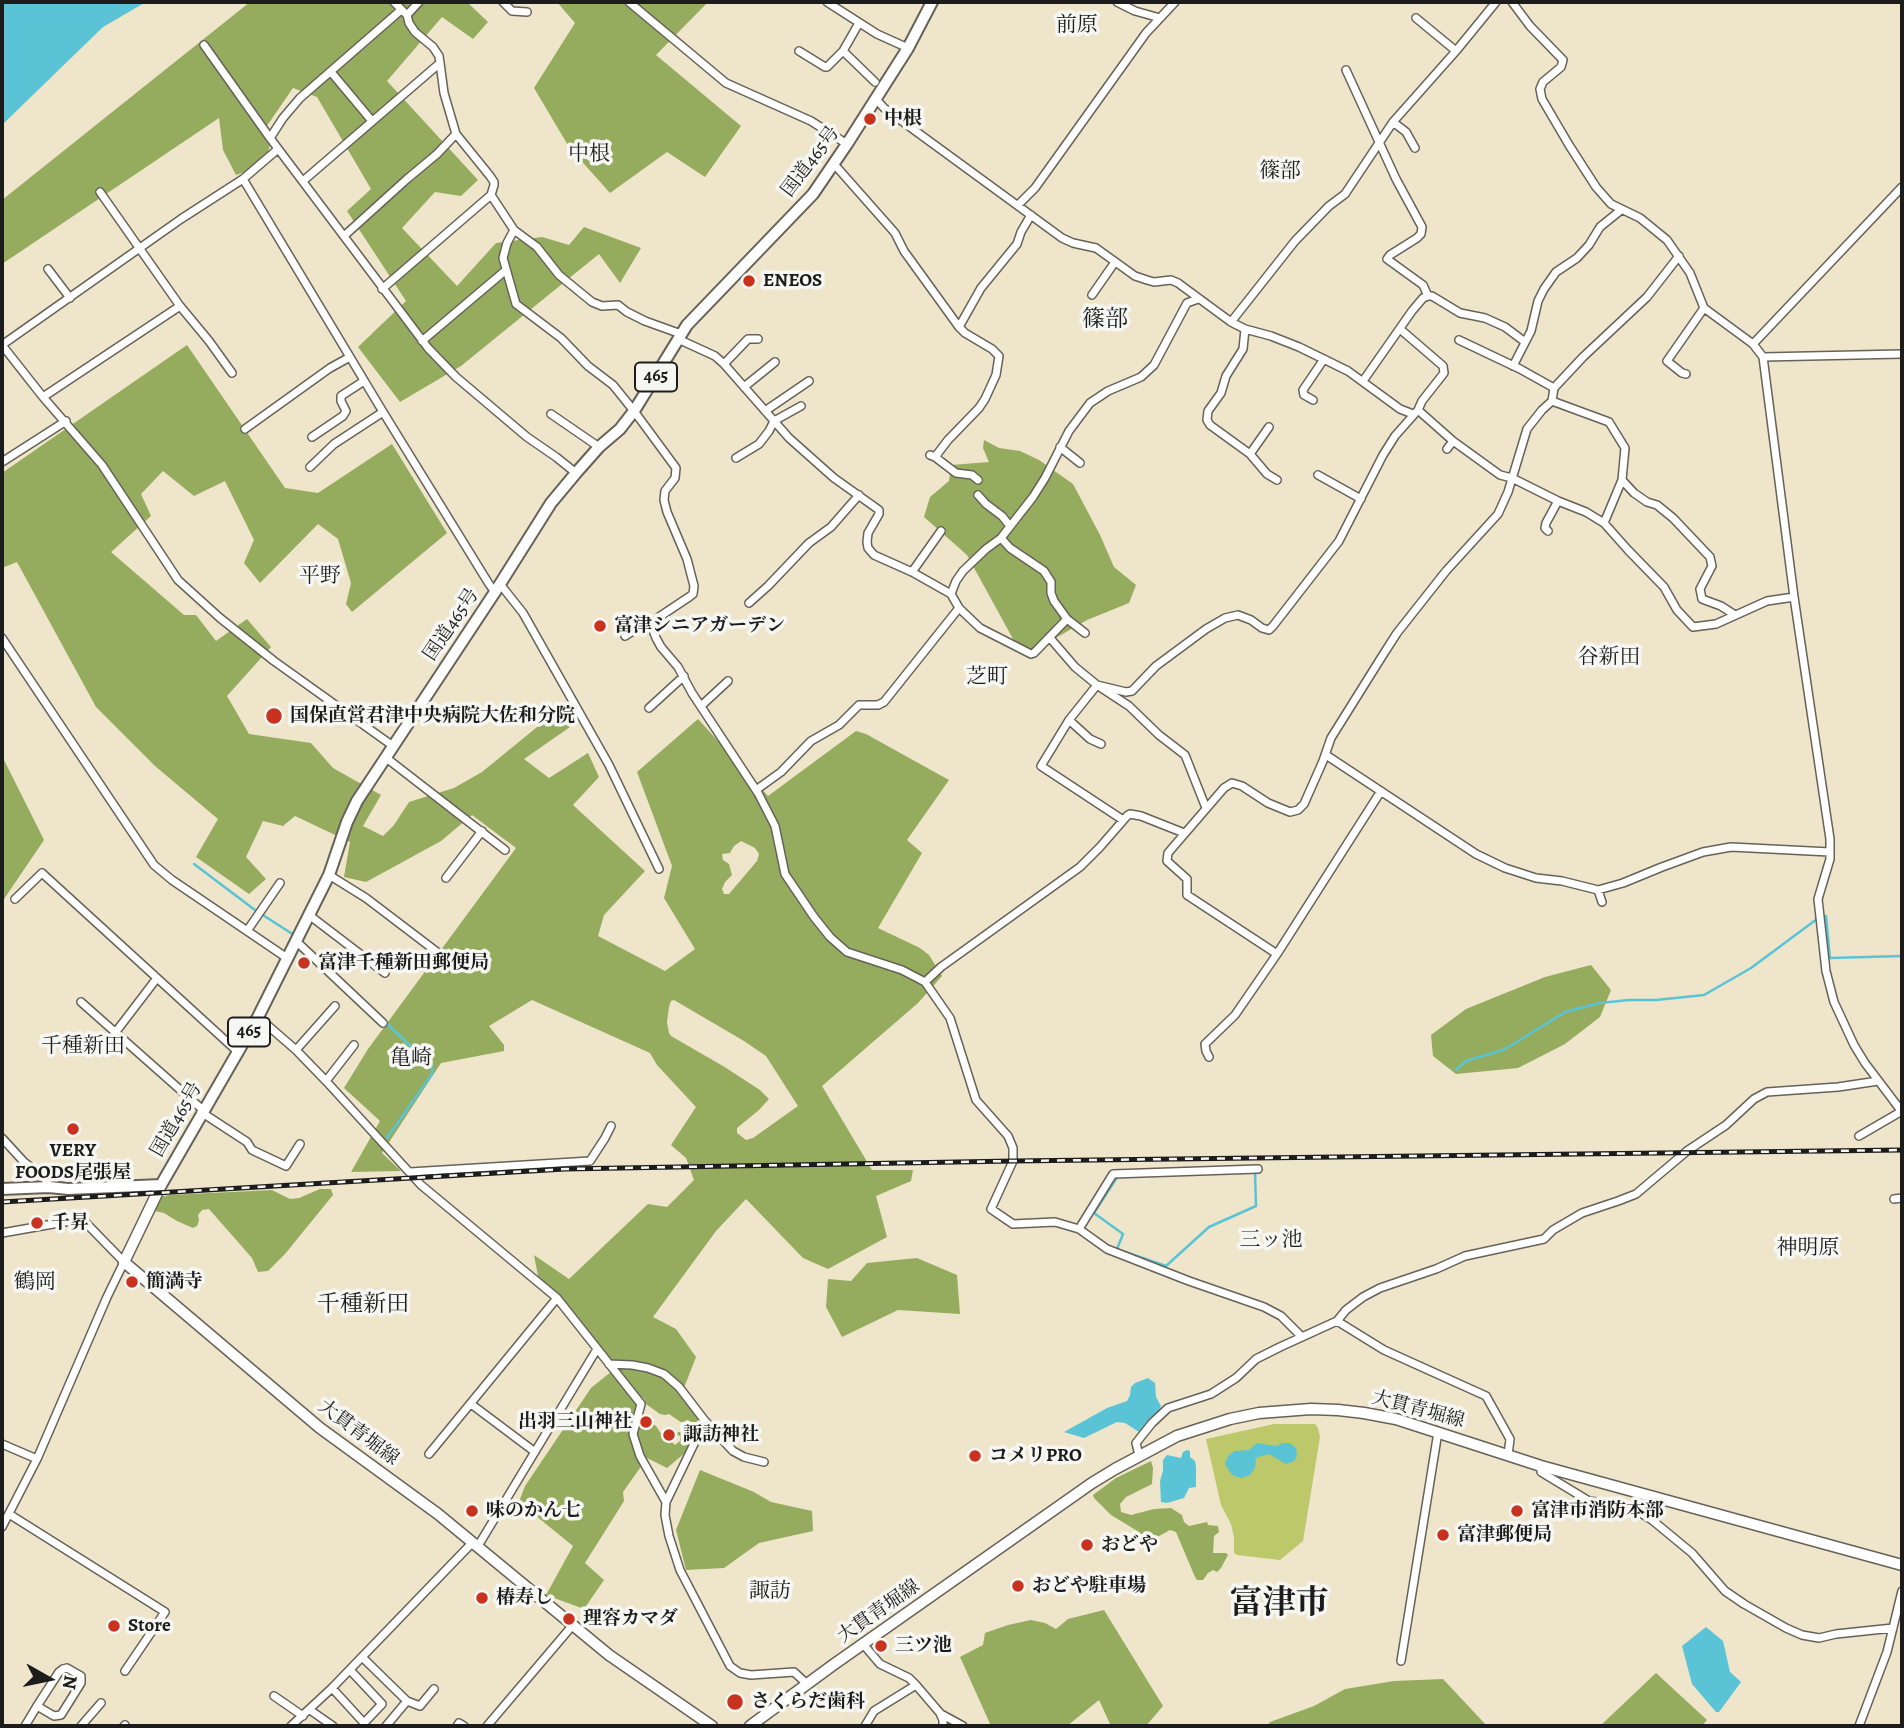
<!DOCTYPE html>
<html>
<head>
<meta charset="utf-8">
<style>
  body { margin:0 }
  #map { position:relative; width:1904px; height:1728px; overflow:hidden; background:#eee5ca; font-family:Alegreya,serif }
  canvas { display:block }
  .frame { position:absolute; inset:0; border:4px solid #1c1c1c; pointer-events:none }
  .north { position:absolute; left:14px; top:1644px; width:70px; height:70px; -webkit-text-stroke:5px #f6f6f2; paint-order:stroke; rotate:99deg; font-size:19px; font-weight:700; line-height:28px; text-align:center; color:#1c1c1c }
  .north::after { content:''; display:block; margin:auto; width:24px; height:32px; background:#1c1c1c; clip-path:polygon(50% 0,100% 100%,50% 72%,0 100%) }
</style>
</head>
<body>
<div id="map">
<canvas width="1904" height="1728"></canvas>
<div class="frame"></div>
<div class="north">N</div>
</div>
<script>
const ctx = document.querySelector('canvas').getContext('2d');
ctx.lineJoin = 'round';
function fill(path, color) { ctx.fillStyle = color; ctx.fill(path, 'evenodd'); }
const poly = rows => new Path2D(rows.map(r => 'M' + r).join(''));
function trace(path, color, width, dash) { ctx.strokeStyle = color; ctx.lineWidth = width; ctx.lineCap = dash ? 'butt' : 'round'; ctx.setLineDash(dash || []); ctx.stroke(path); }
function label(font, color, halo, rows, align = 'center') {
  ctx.font = font + ' Alegreya,"Noto Serif JP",serif'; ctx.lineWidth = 7; ctx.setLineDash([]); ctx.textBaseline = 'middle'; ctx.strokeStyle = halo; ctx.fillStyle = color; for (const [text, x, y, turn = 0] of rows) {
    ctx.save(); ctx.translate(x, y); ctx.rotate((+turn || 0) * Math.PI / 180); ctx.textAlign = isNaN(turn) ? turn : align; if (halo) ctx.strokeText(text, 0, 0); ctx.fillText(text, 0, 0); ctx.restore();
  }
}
fill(poly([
  [1274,1424,1315,1424,1318,1428,1320,1437,1303,1541,1280,1560,1237,1555,1234,1553,1234,1537,1231,1524,1221,1505,1206,1439]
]), '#bcc86a');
fill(poly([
  [250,2,467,2,488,22,473,39,442,17,387,81,478,180,461,196,435,192,402,228,457,286,496,243,542,237,569,245,584,227,641,248,620,283,599,254,461,366,400,402,358,347,406,301,347,211,371,189,317,97,293,88,262,133,270,143,268,154,245,172,236,175,223,150,219,118,2,264,2,200],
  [557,2,708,2,656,55,741,126,705,177,667,152,610,193,569,147,534,88,575,23],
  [187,345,285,488,318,493,392,444,447,533,352,612,346,604,351,583,338,539,318,524,260,583,244,563,254,540,225,481,194,496,163,471,141,494,151,516,111,552,184,615,196,615,216,641,247,619,271,647,227,696,249,734,311,743,333,768,381,795,363,826,383,836,394,825,409,802,454,788,482,772,558,710,570,727,524,759,549,778,588,753,599,777,573,805,645,871,604,915,598,936,665,971,695,949,664,898,672,866,637,772,698,719,768,796,856,731,866,734,949,780,907,840,922,853,878,928,920,948,929,955,942,976,918,1003,822,1086,872,1170,913,1170,911,1181,876,1196,887,1237,828,1269,803,1258,746,1199,716,1231,653,1317,676,1329,696,1357,682,1393,715,1428,667,1468,647,1458,623,1492,624,1501,585,1563,604,1580,584,1609,546,1595,573,1546,519,1502,525,1486,591,1388,617,1367,538,1276,534,1255,569,1279,648,1204,667,1207,694,1180,686,1158,671,1145,696,1107,657,1065,650,1053,532,1000,489,1026,504,1045,504,1051,441,1063,382,1153,401,1171,351,1172,380,1121,344,1088,368,1049,516,848,472,815,441,841,366,882,344,877,350,842,295,816,283,826,263,821,246,857,266,879,249,894,196,857,218,819,155,766,96,707,17,562,2,568,2,473],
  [741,841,755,848,759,854,757,861,729,894,724,894,722,889,725,882,732,875,729,864,723,860,722,854,730,853,734,846],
  [674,1000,744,1041,766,1056,798,1106,753,1138,746,1140,737,1133,737,1128,759,1110,769,1099,760,1090,723,1066,671,1036,669,1033,667,1022,669,1007,671,1001],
  [627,1382,633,1386,636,1393,644,1399,646,1404,660,1414,665,1415,669,1414,682,1423,685,1429,682,1432,678,1432,677,1435,680,1436,680,1441,675,1445,670,1440,666,1441,656,1426,649,1421,646,1416,642,1415,639,1419,638,1403,625,1391,624,1384],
  [984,440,999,448,1020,451,1039,460,1073,484,1100,535,1114,567,1136,585,1129,603,1087,620,1033,651,1018,648,967,555,924,517,930,497,949,481,951,465,989,462,983,448],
  [2,756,44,840,2,902],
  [1591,965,1611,990,1600,1017,1565,1044,1518,1068,1456,1074,1433,1056,1431,1035,1466,1009,1545,977],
  [320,1189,331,1189,333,1195,285,1254,268,1271,258,1272,252,1258,209,1209,202,1210,198,1215,199,1220,197,1226,193,1228,177,1221,164,1213,155,1211,156,1204,160,1197,169,1195,272,1190,290,1199,299,1198],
  [917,1258,957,1275,960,1314,898,1310,842,1337,826,1307,828,1279,851,1281,867,1263],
  [1151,1461,1153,1468,1152,1484,1126,1497,1120,1504,1121,1512,1131,1515,1154,1509,1171,1508,1182,1515,1184,1522,1189,1526,1207,1522,1208,1525,1218,1526,1219,1532,1214,1536,1213,1553,1226,1553,1228,1555,1221,1568,1217,1572,1213,1570,1208,1573,1203,1580,1197,1580,1195,1577,1176,1532,1170,1530,1150,1541,1145,1539,1139,1532,1111,1515,1094,1498,1093,1495,1116,1478],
  [700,1470,754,1492,771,1502,812,1511,813,1531,759,1543,724,1568,686,1570,676,1530],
  [1104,1610,1163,1706,1146,1726,1111,1726,1099,1700,1067,1726,991,1726,960,1657,983,1645,985,1633,1008,1625,1031,1620,1045,1623,1056,1629,1068,1619],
  [1656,1673,1707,1720,1702,1726,1600,1726],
  [1443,1679,1487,1726,1267,1726,1270,1722,1314,1706,1345,1689,1394,1681]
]), '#95ac5e');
fill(poly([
  [2,2,146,2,103,27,2,125],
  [1148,1378,1155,1383,1156,1397,1161,1406,1159,1411,1150,1418,1139,1432,1125,1423,1117,1422,1084,1438,1064,1432,1107,1408,1127,1401,1130,1395,1131,1387,1135,1383],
  [1257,1443,1276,1446,1283,1443,1290,1443,1296,1448,1297,1456,1294,1461,1286,1464,1269,1454,1265,1455,1256,1458,1255,1468,1250,1475,1241,1478,1232,1475,1226,1466,1225,1462,1229,1455,1235,1451,1249,1450],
  [1187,1450,1190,1451,1190,1457,1195,1461,1196,1467,1196,1487,1189,1488,1184,1498,1167,1503,1161,1502,1160,1481,1163,1471,1163,1460,1167,1455,1181,1458,1183,1452],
  [1706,1627,1723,1641,1730,1672,1741,1682,1719,1712,1716,1712,1692,1684,1682,1646]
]), '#5ac4d6');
trace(poly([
  [194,864,255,910,294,935],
  [1826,916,1830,958,1902,956],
  [385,1022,432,1066,432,1074,387,1138],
  [1456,1070,1466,1061,1503,1050,1512,1045,1565,1012,1600,1003,1629,1000,1656,1000,1704,995,1751,968,1817,919],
  [1118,1176,1094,1213,1123,1234,1117,1249,1166,1266,1209,1227,1256,1206,1255,1173]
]), '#5ac4d6', 2.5);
const minor = poly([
  [503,2,512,11,527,12],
  [629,2,726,83,811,121,847,144],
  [827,2,877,34,908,48],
  [1117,2,1135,11,1160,18],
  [1512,2,1530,26,1563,60,1561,67,1543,82,1540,89,1542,99,1569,145,1596,187,1611,204,1640,218,1667,240,1690,273,1704,308,1753,344,1763,357,1794,597,1830,839,1830,859,1818,899,1826,971,1834,1002,1854,1045,1865,1063,1902,1112],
  [407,15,419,2],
  [1416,18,1456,51],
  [204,45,270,138,428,348,456,377,527,437,556,457,576,473],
  [799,51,825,67,827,67,843,51,859,23],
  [843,51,875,82],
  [1346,70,1396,179,1422,227,1421,234,1417,238,1390,255,1387,259,1423,285,1428,296],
  [331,72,372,121],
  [876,99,884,108,1062,238,1073,243,1096,248,1135,276,1147,280,1154,282,1171,280,1178,283,1231,322,1245,329,1271,336,1299,347,1348,371,1400,409,1413,414],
  [1393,122,1406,132,1415,148],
  [270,138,283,118,300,98,401,10],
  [834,164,895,233,904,251,959,327,965,333,992,349,999,356,996,375,985,399,979,408,948,440,935,457],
  [243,179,383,412,489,584,495,592],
  [303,181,440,63,439,56,433,47,415,32,409,23,407,15,394,2],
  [100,192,180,306,209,341,232,373],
  [491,195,514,230,537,247,559,275,592,302,602,306,618,305,627,312,645,321,681,334],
  [1018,205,1035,188,1146,33,1175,2],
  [514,230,507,243,503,258,516,304,561,338,588,366,613,385,634,411,676,468,675,478,665,491,664,500,667,512,687,559,694,586,693,594,689,597,659,617,656,622,654,633,656,638,661,647,678,667,692,693,758,793,775,826,785,874,814,917,830,937,847,952,902,970,925,982,950,1018,976,1100,1008,1136,1013,1148,1013,1161,991,1209,1013,1224,1055,1222,1079,1229,1107,1249,1189,1281,1264,1307,1281,1316,1301,1336],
  [344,236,407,179,437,154,456,134],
  [48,269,70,298],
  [382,289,491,195,494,185,494,182,490,176,456,134,444,93,440,63],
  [1092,295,1115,262],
  [1231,322,1295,241,1329,206,1345,194,1393,122,1456,51,1496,2],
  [959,327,981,288,1017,244,1021,232,1031,215],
  [1245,329,1243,349,1226,376,1221,393,1208,411,1207,420,1210,425,1250,454,1267,474,1277,480],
  [678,339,715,356,724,364,789,438,834,478,879,510,879,514,868,533,867,542,868,548,874,555,912,572,951,594,959,608,980,628,1031,654,1034,653,1067,619],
  [1459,340,1520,369,1554,388],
  [422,341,506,270],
  [1753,344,1902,187],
  [2,345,43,397,102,465,178,580,220,618,274,661,393,746],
  [2,345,181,219,243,179,278,149],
  [1763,357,1902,354],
  [724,364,748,339,758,339],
  [1513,366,1531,331,1538,301,1544,289,1556,272,1577,258,1589,245,1600,227,1621,210],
  [1686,374,1682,373,1667,361,1704,308],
  [1363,381,1412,311,1423,298,1428,296,1432,296,1460,313,1485,318,1505,327,1525,342],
  [744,387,775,362],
  [43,397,180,306],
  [1313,400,1304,395,1303,390,1324,359],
  [1552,401,1609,422,1625,448,1622,480,1604,523],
  [1418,410,1453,441,1500,475,1512,478,1558,501,1586,512,1604,523,1628,550,1664,587,1677,610,1693,627,1716,624,1767,601,1794,597],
  [765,411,809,381],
  [551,414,599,447],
  [245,429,330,368,350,357],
  [312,437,343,416,346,411,341,401,341,396,364,381],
  [1060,447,1080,463],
  [1447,449,1453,441],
  [1250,454,1269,427],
  [930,455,935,457,956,473,972,475,978,480],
  [736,458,759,444,769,431,774,421,801,406],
  [2,462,66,421],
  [310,467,334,444,383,412],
  [1318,475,1361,499],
  [1622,480,1634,493,1647,502,1657,505,1673,518,1710,557,1712,566,1700,589,1702,599,1721,606,1735,615],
  [978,495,986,504,1002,516,1010,526],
  [1548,531,1545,528,1546,523,1558,501],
  [1001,538,1010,548,1044,571,1051,582,1051,593,1054,601,1067,619,1085,633],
  [912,572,941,531],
  [500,584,523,613,609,765,659,869],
  [951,594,956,581,963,571,986,549,1001,538,1033,497,1045,478,1069,431,1090,403,1108,391,1141,377,1154,365,1187,303,1198,299],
  [749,603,768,586,809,543,831,527,859,495],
  [625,636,644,624,655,626],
  [2,638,154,865,172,880,287,958],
  [1050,638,1075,667,1097,685,1129,706,1159,735,1185,755,1206,808],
  [701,706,728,681],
  [649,708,684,676],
  [1069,720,1090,739,1101,744],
  [1326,755,1476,854,1505,868,1536,878,1562,881,1598,890,1623,883,1662,867,1703,852,1731,847,1830,852],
  [385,757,505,850],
  [756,790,781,772,811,741,839,725,859,705,878,705,884,702,959,608],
  [1123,820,1041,766,1069,720,1097,685,1126,692,1132,691,1156,666,1206,629,1225,618,1238,615,1251,620,1262,628,1269,630,1273,626,1339,541,1383,455,1395,436,1418,410,1422,401,1444,373,1443,366,1400,329],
  [329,875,366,898,437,952],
  [446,878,482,831],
  [1598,890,1602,902],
  [15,899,42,873,238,1052],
  [309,915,385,973],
  [247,931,280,883],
  [296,941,383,1023],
  [1277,954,1187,895,1187,879,1167,861,1168,853,1224,788,1232,783,1242,786,1268,803,1290,812,1298,810,1304,804,1323,761,1331,738,1381,658,1397,633,1446,571,1498,514,1508,492,1527,429,1542,410,1552,401,1554,388,1583,357,1647,297,1679,256],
  [925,982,941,967,1080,867,1100,847,1127,816,1130,814,1141,816,1184,833],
  [81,1002,203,1110],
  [258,1017,296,1050,326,1081,421,1185,557,1298,641,1404,633,1434,640,1456,666,1502,665,1515,669,1536,680,1570,730,1666,740,1673,751,1675,794,1672,807,1684],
  [115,1033,157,978],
  [296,1050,335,1006],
  [1209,1057,1206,1051,1205,1044,1235,1015,1277,954,1381,791],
  [326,1081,354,1045],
  [201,1112,247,1142,252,1150,286,1166,300,1144],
  [1859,1136,1902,1111],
  [2,1138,24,1162,44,1177,49,1187],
  [410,1172,590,1161,605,1138,611,1126],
  [1894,1199,1902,1198],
  [1079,1229,1113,1174,1258,1169],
  [2,1233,70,1221,82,1222,87,1224,124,1262,107,1297,37,1459,2,1527],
  [1337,1321,1384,1350,1486,1396,1510,1439,1508,1455],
  [609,1364,632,1365,648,1368,664,1374,679,1387,705,1421,733,1451,744,1457,764,1462],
  [471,1404,535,1452],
  [2,1444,37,1459],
  [429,1454,557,1298],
  [1139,1455,1136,1443,1152,1423,1168,1408,1211,1394,1236,1378,1256,1359,1280,1347,1337,1321,1346,1310,1363,1297,1380,1288,1436,1269,1465,1256,1544,1239,1553,1230,1582,1213,1618,1201,1636,1194,1687,1151,1726,1125,1754,1099,1767,1092,1838,1087,1878,1081],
  [1541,1466,1541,1472,1589,1501,1631,1507,1652,1520,1692,1553,1725,1591,1744,1604,1786,1628,1802,1635,1819,1638,1836,1634,1893,1628],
  [666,1502,705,1421],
  [9,1514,165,1612,125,1671],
  [478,1546,597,1349],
  [863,1644,880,1664,909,1678,916,1685,940,1713,943,1720,943,1726],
  [362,1657,407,1701,420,1706,434,1689],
  [1401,1661,1438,1432],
  [332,1688,364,1723,382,1704,350,1670],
  [274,1696,303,1716],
  [310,1710,333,1726],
  [941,1714,963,1726],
  [25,1726,37,1706,59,1672,63,1669,67,1668,81,1676,81,1683,61,1715,54,1716,37,1706],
  [81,1726,101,1703],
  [124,1726,125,1725],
  [291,1726,332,1688,473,1542],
  [386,1726,407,1701],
  [457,1726,459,1723,464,1726],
  [487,1726,572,1626],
  [865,1726,874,1711,916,1685],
  [1859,1726,1887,1652,1902,1591]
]);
const major = poly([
  [161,1185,124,1262,320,1428,438,1514,609,1655,712,1726],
  [750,1726,833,1665,1092,1483,1115,1469,1177,1436,1230,1419,1259,1413,1311,1409,1338,1410,1364,1413,1396,1419,1541,1466,1902,1565]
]);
const highway = poly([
  [2,1189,49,1187,68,1189,161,1185,258,1017,329,875,347,822,357,801,495,592,551,503,576,473,599,447,620,429,634,411,687,325,813,194,847,144,908,48,932,2]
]);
trace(minor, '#666259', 10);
trace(major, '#666259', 13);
trace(highway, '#666259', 14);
trace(minor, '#fff', 7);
trace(major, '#fff', 10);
trace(highway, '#fff', 10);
const rail = poly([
  [2,1202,565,1169,1013,1161,1902,1150]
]);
trace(rail, '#1c1c1c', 5);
trace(rail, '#f6f6f2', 2.5, [8]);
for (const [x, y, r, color] of [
  [870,119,7,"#c8321e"],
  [749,281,7,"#c8321e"],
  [600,626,7,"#c8321e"],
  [274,716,9,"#c8321e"],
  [304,963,7,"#c8321e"],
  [73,1129,7,"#c8321e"],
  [37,1223,7,"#c8321e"],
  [132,1282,7,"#c8321e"],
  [646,1422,7,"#c8321e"],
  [669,1435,7,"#c8321e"],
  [975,1456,7,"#c8321e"],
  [472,1511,7,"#c8321e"],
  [1517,1511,7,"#c8321e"],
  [1443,1535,7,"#c8321e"],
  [1087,1545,7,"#c8321e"],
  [1018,1586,7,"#c8321e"],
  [482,1598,7,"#c8321e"],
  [569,1619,7,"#c8321e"],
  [114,1626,7,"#c8321e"],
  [881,1646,7,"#c8321e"],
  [735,1702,9,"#c8321e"]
]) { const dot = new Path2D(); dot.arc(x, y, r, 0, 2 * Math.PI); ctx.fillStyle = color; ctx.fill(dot); trace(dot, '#f6f6f2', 2.5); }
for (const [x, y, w] of [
  [656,377,42],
  [249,1032,42]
]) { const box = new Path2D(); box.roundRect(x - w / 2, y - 14.5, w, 29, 5); ctx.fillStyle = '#f6f6f2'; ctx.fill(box); trace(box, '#1c1c1c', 2); }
label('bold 18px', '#1c1c1c', null, [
  ["465",656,377],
  ["465",249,1032]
]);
label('bold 19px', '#1c1c1c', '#f6f6f2', [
  ["中根",884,119],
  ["ENEOS",763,281],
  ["富津シニアガーデン",614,626],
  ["国保直営君津中央病院大佐和分院",290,716],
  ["富津千種新田郵便局",318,963],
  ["VERY",73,1151,"center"],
  ["FOODS尾張屋",73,1173,"center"],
  ["千昇",51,1223],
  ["簡満寺",146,1282],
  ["出羽三山神社",632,1422,"right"],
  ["諏訪神社",683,1435],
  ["コメリPRO",989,1456],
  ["味のかん七",486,1511],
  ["富津市消防本部",1531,1511],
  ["富津郵便局",1457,1535],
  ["おどや",1101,1545],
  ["おどや駐車場",1032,1586],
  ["椿寿し",496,1598],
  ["理容カマダ",583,1619],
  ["Store",128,1626],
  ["三ツ池",895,1646],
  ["さくらだ歯科",751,1702]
], 'left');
label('19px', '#1c1c1c', '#f6f6f2', [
  ["国道465号",811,162,-53],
  ["国道465号",452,625,-56],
  ["国道465号",177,1120,-60],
  ["大貫青堀線",1418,1410,15],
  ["大貫青堀線",358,1433,37],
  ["大貫青堀線",879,1612,-35]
]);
label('21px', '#1c1c1c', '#f6f6f2', [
  ["前原",1077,26],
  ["中根",589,155],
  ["篠部",1280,172],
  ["平野",320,577],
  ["谷新田",1609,658],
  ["芝町",987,678],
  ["千種新田",83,1047],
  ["亀崎",411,1059],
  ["三ッ池",1271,1241],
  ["神明原",1808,1249],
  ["鶴岡",35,1283],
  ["諏訪",770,1592]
]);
label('23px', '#1c1c1c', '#f6f6f2', [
  ["篠部",1105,320],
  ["千種新田",363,1305]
]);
label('bold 33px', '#1c1c1c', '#f6f6f2', [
  ["富津市",1279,1605]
]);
</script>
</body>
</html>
